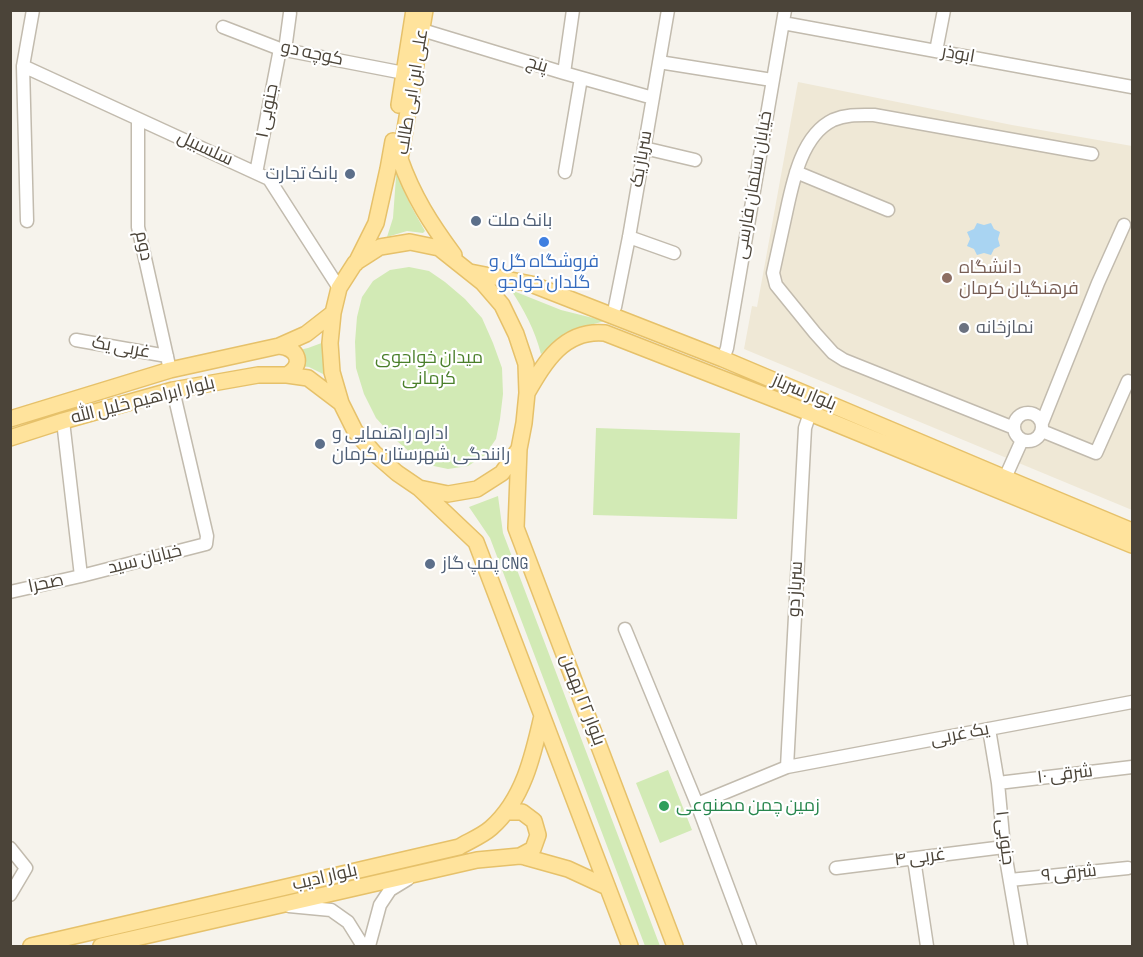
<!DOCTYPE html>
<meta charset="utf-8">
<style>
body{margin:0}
#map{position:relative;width:1143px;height:957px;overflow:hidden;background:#f6f3ec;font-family:"Sofia Sans Condensed",sans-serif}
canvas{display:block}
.frame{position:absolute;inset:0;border:12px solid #4b4439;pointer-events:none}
</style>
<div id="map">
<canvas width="1143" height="957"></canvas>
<div class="frame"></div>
</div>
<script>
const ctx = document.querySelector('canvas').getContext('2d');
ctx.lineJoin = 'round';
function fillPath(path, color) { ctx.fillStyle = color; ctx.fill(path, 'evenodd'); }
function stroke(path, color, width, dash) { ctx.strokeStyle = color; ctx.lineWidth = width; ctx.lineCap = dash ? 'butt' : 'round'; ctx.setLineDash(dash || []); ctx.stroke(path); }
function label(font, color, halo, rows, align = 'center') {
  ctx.font = font + ' "Sofia Sans Condensed",Cairo,sans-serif'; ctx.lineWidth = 4.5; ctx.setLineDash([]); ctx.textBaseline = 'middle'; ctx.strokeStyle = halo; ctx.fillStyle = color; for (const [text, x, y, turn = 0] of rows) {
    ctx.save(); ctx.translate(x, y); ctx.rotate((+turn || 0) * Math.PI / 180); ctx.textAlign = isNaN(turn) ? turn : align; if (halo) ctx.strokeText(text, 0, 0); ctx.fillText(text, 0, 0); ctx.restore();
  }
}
fillPath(new Path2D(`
 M798,82l214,43 120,21v364l-388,-161 8,-43 5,1z`), '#efe8d6');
fillPath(new Path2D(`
 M397,163c3,26 15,45 28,68l-2,2 -16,-2 -20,6 6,-19z
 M409,267l20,4 16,11 20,17 17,19 11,25 9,25 1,26 -3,25 -4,20 -11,16 -17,11 -20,3 -19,-4 -17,-11 -15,-13 -21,-23 -12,-24 -8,-26 -1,-26 2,-25 5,-20 11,-16 17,-11z
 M511,290l50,20 44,11 -30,8 -9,5 -25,20c-6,-24 -17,-44 -30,-64z
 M327,341l2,36 -20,-10 -9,-1 -1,-16 9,-2z
 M596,428l144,5 -3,86 -144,-4z
 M498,496l5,37 157,413h-15l-155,-408 -21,-31z
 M668,770l24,60 -32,13 -24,-60z`), '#d2eab5');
fillPath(new Path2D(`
 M977,223l7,2 7,-2 3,6 6,3 -2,7 2,7 -6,3 -3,6 -7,-2 -7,2 -3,-6 -7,-3 3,-7 -3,-7 7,-3z`), '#a9d4f2');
const minor = new Path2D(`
 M783,23l349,64
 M223,27l57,22 124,24
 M422,30l142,43 89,25
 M285,50l5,-37
 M936,51l8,-41
 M659,62l113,18
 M23,66l246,113 70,109
 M564,73l9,-63
 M138,119v108l32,143
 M644,148l51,12
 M565,172l16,-94
 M796,172l92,38
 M256,173l24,-124
 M27,221l-4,-155 10,-56
 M629,237l45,16
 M615,307l14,-70 39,-227
 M76,340l91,16
 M723,359l4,-11 58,-338
 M1014 427a14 14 0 1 1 28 0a14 14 0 1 1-28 0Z
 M63,421l18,155
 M1042,423l56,-140 26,-58
 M1014,428l-170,-68 -11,-7 -18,-20 -39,-48 -3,-12c4,-19 8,-37 12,-55 7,-32 15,-82 48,-98 14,-6 27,-5 41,-5l218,39
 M1042,431l54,22 32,-72
 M1005,478l17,-38
 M10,592l71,-16 125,-32 1,-8 -34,-146
 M625,629l72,175 53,142
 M989,729l9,54 6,64 17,99
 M787,767l18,-339 5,-15
 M998,783l134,-16
 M697,804l90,-37 345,-65
 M10,848l16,20 -16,27
 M914,859l13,87
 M836,868l168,-21
 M1010,880l118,-12
 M289,906l42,4 17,12 15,24
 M369,946l11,-41 10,-15 18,-11`);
const major = new Path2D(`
 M425,10l-25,149c13,37 31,65 54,96
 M399,105l15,-95
 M410,242l29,6 44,35 19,22 14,29 10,30 1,29 -3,30 -5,26 -17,24 -25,16 -29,5 -29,-6 -22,-15 -23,-20 -19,-22 -14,-28 -9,-31 -2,-29 3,-30 6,-25 16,-25 25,-16z
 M356,263l20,-40 12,-54 5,-28
 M470,272l61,12 192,75 282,119 127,53
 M279,346c20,2 25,19 8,29
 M527,393c18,-31 37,-64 78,-60l205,80 322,132
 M10,419l160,-49 109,-24 27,-12 27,-21
 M10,438l53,-17 110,-31 85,-15h29l21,3 33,25
 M519,449l-3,79 159,418
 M419,488l57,54 154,404
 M508,812h14l12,9 4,14 -5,14 -13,7
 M31,946l428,-99c10,-6 23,-11 32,-19 32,-28 42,-72 51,-112
 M101,946l376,-86 43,-4 5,1 43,12 39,18`);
stroke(minor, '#c2bbae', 15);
stroke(major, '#e6c16a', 18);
stroke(minor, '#fff', 12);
stroke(major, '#ffe39c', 15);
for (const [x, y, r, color] of [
 [350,174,6,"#5c6f8a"],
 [476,221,6,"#5c6f8a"],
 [544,242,6,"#3f7fe0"],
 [947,278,6,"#8d6e63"],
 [964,328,6,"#6b7280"],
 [320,444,6,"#5c6f8a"],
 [430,564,6,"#5c6f8a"],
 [664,806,6,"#2e9e5b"]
]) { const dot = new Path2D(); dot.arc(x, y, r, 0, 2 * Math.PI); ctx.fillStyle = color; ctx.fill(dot); stroke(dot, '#fff', 2); }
label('18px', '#4b4439', '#fff', [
 ["کوچه دو",312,54,12],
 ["ابوذر",958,55,10],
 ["پنج",537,65,17],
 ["علی ابن ابی طالب",413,92,-81],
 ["جنوبی ۱",268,111,-79],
 ["سلسبیل",205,149,25],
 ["سرباز یک",642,159,-80],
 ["خیابان سلمان فارسی",754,185,-80],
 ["دوم",143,246,79],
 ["غربی یک",121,348,10],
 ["بلوار سرباز",804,393,23],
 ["بلوار ابراهیم خلیل الله",143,401,-14],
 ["خیابان سید",145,560,-14],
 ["صحرا",46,584,-12],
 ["سرباز دو",796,589,-87],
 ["بلوار ۲۲ بهمن",582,700,69],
 ["یک غربی",960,735,-11],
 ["شرقی ۱۰",1065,775,-7],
 ["جنوبی ۱",1004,838,83],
 ["غربی ۴",920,858,-7],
 ["شرقی ۹",1069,874,-6],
 ["بلوار ادیب",325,878,-13]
]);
label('18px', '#4e5e75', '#fff', [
 ["بانک تجارت",338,174,"right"],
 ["بانک ملت",488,221],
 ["اداره راهنمایی و",332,434],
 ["رانندگی شهرستان کرمان",332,455],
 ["پمپ گاز CNG",442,564]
], 'left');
label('18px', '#366cbe', '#fff', [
 ["فروشگاه گل و",544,262],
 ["گلدان خواجو",544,283]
]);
label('18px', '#785e54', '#fff', [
 ["دانشگاه",959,268],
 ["فرهنگیان کرمان",959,289]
], 'left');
label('18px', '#5b616d', '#fff', [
 ["نمازخانه",976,328]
], 'left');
label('18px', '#4a7f2a', '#fff', [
 ["میدان خواجوی",429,358],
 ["کرمانی",429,379]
]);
label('18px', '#27864d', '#fff', [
 ["زمین چمن مصنوعی",676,806]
], 'left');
</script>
